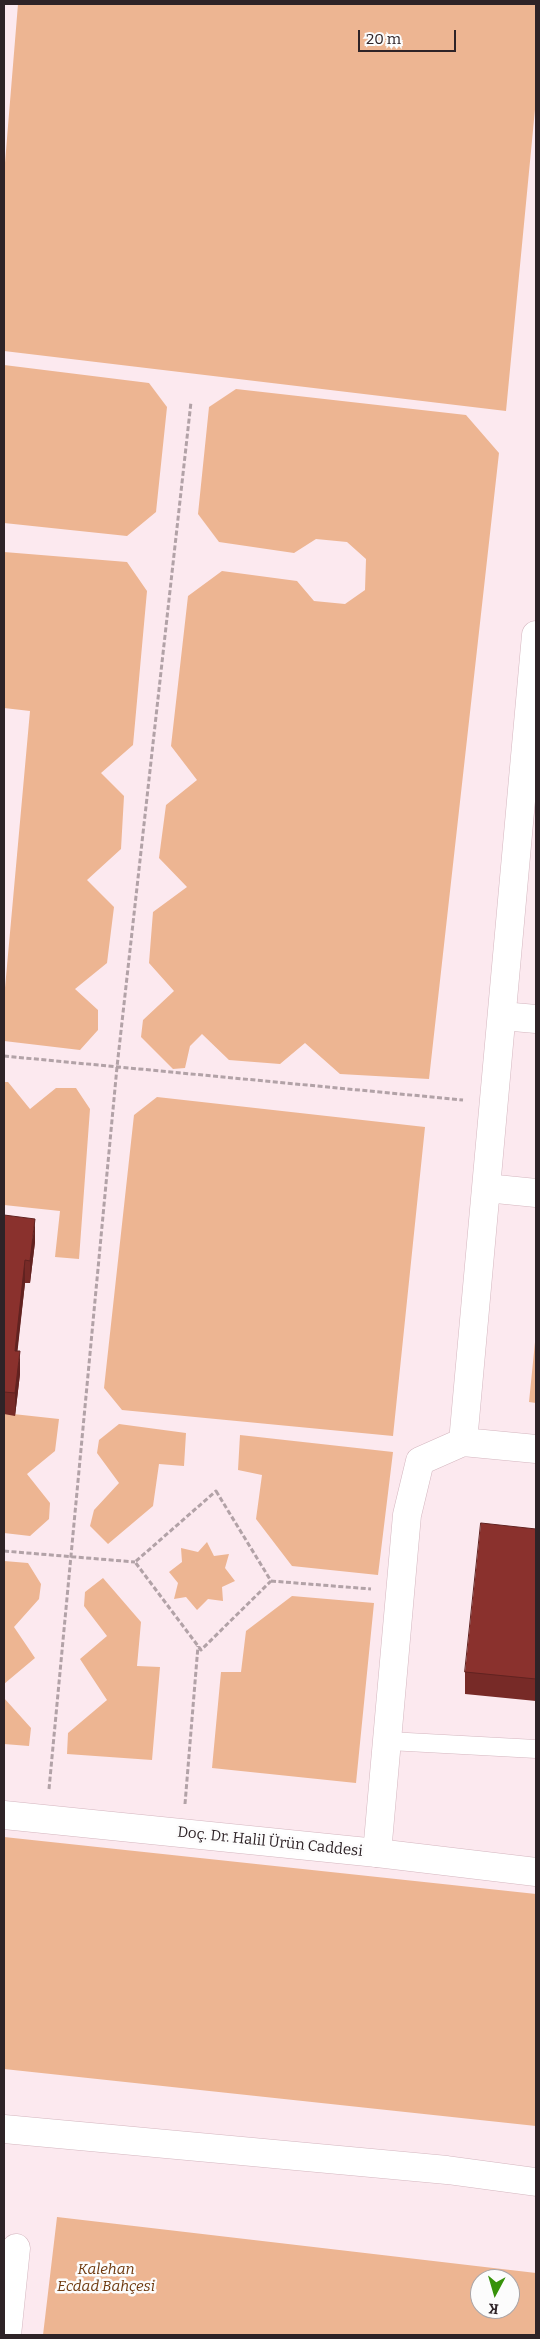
<!DOCTYPE html>
<meta charset="utf-8">
<style>
body{margin:0}
#map{position:relative;width:540px;height:2339px;overflow:hidden;background:#fce9ef;font-family:Bitter,serif}
canvas{display:block}
.frame{position:absolute;inset:0;border:5px solid #2e2327;pointer-events:none}
.north{position:absolute;left:470px;top:2269px;width:50px;height:50px;box-sizing:border-box;background:#fcfcfc;border:1px solid #aaa5a7;border-radius:50%;rotate:186deg;font-size:14px;font-weight:700;line-height:20px;text-align:center;color:#2e2327}
.north::after{content:'';display:block;margin:auto;width:18px;height:22px;background:#369209;clip-path:polygon(50% 0,100% 100%,50% 72%,0 100%)}
.scale{position:absolute;left:358px;top:30px;width:98px;height:22px;box-sizing:border-box;border:2px solid #2e2327;border-top:0;padding-left:6px;font-size:15px;line-height:18px;white-space:nowrap;color:#2e2327;-webkit-text-stroke:4px #fcfcfc;paint-order:stroke}
</style>
<div id="map">
<canvas width="540" height="2339"></canvas>
<div class="frame"></div>
<div class="north">K</div>
<div class="scale">20 m</div>
</div>
<script>
const ctx = document.querySelector('canvas').getContext('2d');
ctx.lineJoin = 'round';
function fillPath(path, color) { ctx.fillStyle = color; ctx.fill(path, 'evenodd'); }
function stroke(path, color, width, dash) { ctx.strokeStyle = color; ctx.lineWidth = width; ctx.lineCap = dash ? 'butt' : 'round'; ctx.setLineDash(dash || []); ctx.stroke(path); }
function label(font, color, halo, rows, align = 'center') {
  ctx.font = font + ' Bitter,serif'; ctx.lineWidth = 5; ctx.setLineDash([]); ctx.textBaseline = 'middle'; ctx.strokeStyle = halo; ctx.fillStyle = color; for (const [text, x, y, turn = 0] of rows) {
    ctx.save(); ctx.translate(x, y); ctx.rotate((+turn || 0) * Math.PI / 180); ctx.textAlign = isNaN(turn) ? turn : align; if (halo) ctx.strokeText(text, 0, 0); ctx.fillText(text, 0, 0); ctx.restore();
  }
}
fillPath(new Path2D(`
 M18,4h518v95l-30,312 -502,-60v-176z
 M4,365l145,18 18,24 -11,105 -29,24 -123,-13z
 M236,389l230,26 33,38 -70,626 -89,-5 -35,-31 -25,21 -51,-4 -27,-26 -12,12 -5,22 -12,1 -32,-32 2,-17 31,-29 -25,-28 4,-51 34,-25 -28,-29 7,-53 31,-25 -26,-34 17,-150 34,-25 75,10 17,20 31,3 20,-14 1,-31 -19,-17 -31,-3 -22,14 -75,-11 -21,-28 11,-107z
 M4,552l123,10 20,29 -14,154 -32,28 23,23 -3,53 -34,31 27,27 -7,56 -32,26 23,21v20l-18,20 -76,-9v-42l26,-288 -26,-3z
 M4,1082h4l22,27 26,-21h20l14,21 -11,150 -24,-2 5,-46 -56,-6z
 M157,1097l268,30 -32,309 -271,-26 -18,-22 30,-273z
 M536,1332v71l-7,-1z
 M4,1413l55,6 -4,32 -28,23 23,29 -1,16 -19,17 -26,-3z
 M119,1424l67,9 -2,33 -25,-2 -6,42 -45,38 -18,-18 4,-16 25,-27 -22,-30 2,-13z
 M240,1435l153,17 -15,123 -86,-9 -36,-47 6,-44 -24,-5z
 M207,1542l7,14 15,-2 -4,14 10,13 -13,6 1,14 -15,-2 -11,11 -11,-13 -12,2 4,-16 -9,-11 13,-10 -1,-14 17,4z
 M4,1561l24,2 13,21 -2,15 -25,28 21,31 -31,26z
 M103,1578l38,44 -4,44 23,1 -8,93 -85,-6 1,-21 39,-33 -27,-41 27,-23 -23,-30 1,-14z
 M292,1596l82,7 -18,180 -144,-15 9,-96h20l5,-41z
 M4,1698l27,30 -2,18 -25,-2z
 M4,1837l532,57v232l-532,-57z
 M57,2217l479,56v62h-493zM480,2279h30v30h-30z`), '#edb592');
const lane = new Path2D(`
 M389,1741l147,8`);
const street = new Path2D(`
 M536,635l-73,807 73,7
 M502,1016l34,3
 M486,1188l50,5
 M377,1853l30,-338 13,-54 43,-19
 M7,2335l9,-87`);
const primary = new Path2D(`
 M4,1815l373,38 159,19
 M4,2129l443,41 89,12`);
stroke(lane, '#d4b6bf', 19);
stroke(street, '#d4b6bf', 29);
stroke(primary, '#d4b6bf', 29);
stroke(new Path2D(`
 M4,1056l459,44
 M216,1491l55,90 -70,69 -66,-88z
 M4,1551l131,11
 M271,1581l100,8
 M49,1789l68,-722 74,-665
 M185,1804l13,-158`), '#b2a2a7', 3, [5, 2.5]);
stroke(lane, '#fff', 18);
stroke(street, '#fff', 28);
stroke(primary, '#fff', 28);
fillPath(new Path2D(`
 M4,1215l31,27 -5,41h-5l-8,68 3,23 -5,42 -11,-2z
 M536,1529v172l-71,-7v-22z`), '#772a27');
fillPath(new Path2D(`
 M35,1219v23l-5,41v-22z
 M25,1260v23l-10,91v-23z
 M20,1351v23l-5,42v-23z`), '#612220');
const building = new Path2D(`
 M4,1215l31,4 -5,42 -5,-1 -10,91h5l-5,42 -11,-1z
 M481,1523l55,6v150l-71,-7z`);
fillPath(building, '#8a312d');
stroke(building, '#612220', 1);
label('15px', '#2e2327', '#fcfcfc', [
 ["Doç. Dr. Halil Ürün Caddesi",270,1842,6]
]);
label('italic 15px', '#6d380d', '#fcfcfc', [
 ["Kalehan",106,2270],
 ["Ecdad Bahçesi",106,2287]
]);
</script>
